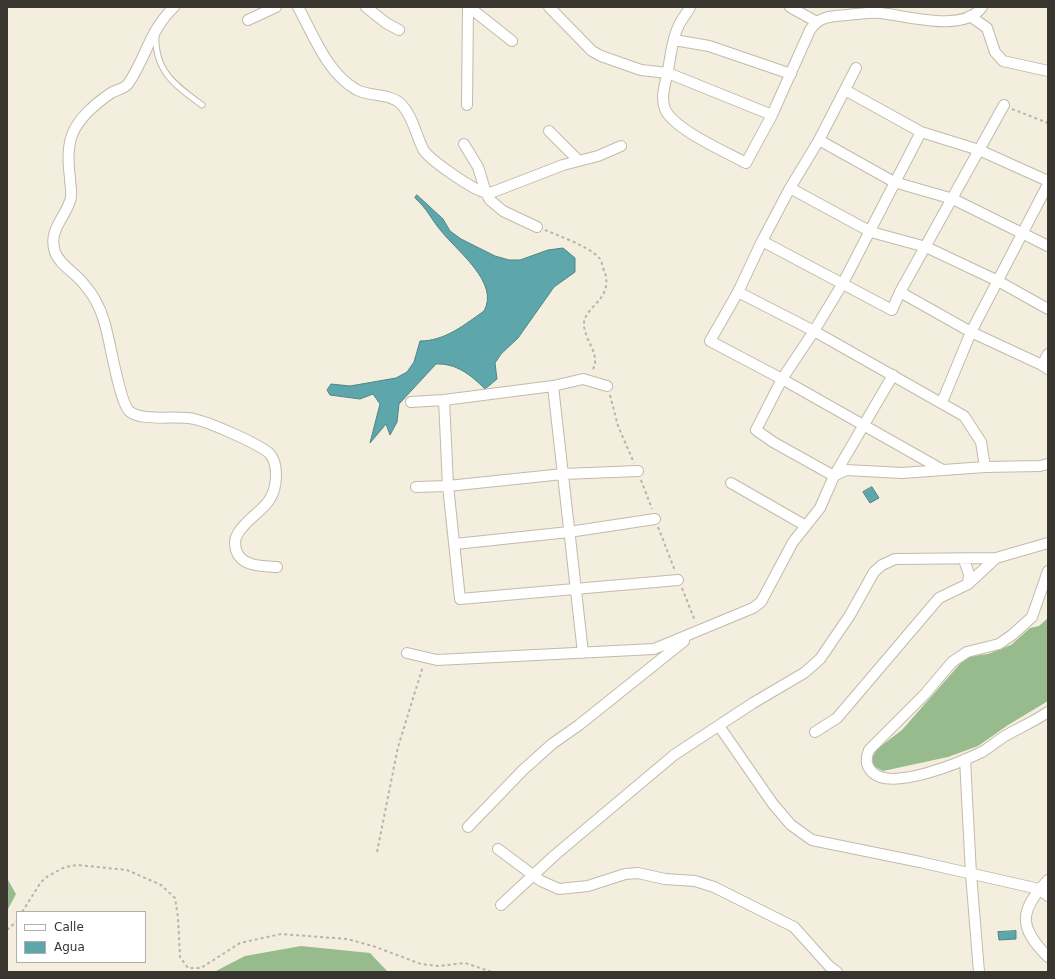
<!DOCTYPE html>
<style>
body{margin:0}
#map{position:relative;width:1055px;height:979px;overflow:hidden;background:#f4eede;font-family:"DejaVu Sans",sans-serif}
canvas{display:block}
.frame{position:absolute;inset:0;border:8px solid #393630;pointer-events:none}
.legend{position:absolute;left:16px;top:911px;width:130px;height:52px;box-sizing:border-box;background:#fff;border:1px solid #b0afac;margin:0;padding:5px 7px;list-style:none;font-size:12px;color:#393630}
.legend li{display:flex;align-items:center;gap:8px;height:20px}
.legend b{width:20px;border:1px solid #b0afac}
</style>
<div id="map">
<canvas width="1055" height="979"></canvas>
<div class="frame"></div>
<ul class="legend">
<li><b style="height:5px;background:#fff"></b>Calle</li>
<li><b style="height:11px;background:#5da6ab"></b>Agua</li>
</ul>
</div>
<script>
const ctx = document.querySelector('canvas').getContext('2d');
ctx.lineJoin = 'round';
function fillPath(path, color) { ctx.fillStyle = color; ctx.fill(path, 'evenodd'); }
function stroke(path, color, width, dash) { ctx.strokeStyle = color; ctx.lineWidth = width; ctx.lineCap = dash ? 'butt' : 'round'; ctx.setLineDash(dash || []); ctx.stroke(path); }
fillPath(new Path2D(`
 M1048,618v83l-40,24 -30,21 -30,11 -65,14 -10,-5 -1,-8 5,-9 25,-19 64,-73 22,-3 23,-9 19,-17 9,-2z
 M8,880l8,14 -9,17v-30z
 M301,946l69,7 18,19h-174l31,-16z`), '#98bb8e');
const water = new Path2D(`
 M417,195l26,24 7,12 11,8 34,17 14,4h11l28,-10 15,-2 12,10v14l-21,15 -36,51 -17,16 -6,9 2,16 -12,10c-14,-14 -29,-26 -49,-25l-37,40 -2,18 -7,13 -4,-11 -16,19 10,-39 -7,-10 -13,5 -30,-4 -3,-5 4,-6 19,2 46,-8 11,-6 7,-10 6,-21c25,0 44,-16 64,-30 16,-28 -27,-60 -42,-79 -10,-11 -15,-24 -27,-34z
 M872,487l7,11 -9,5 -7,-11z
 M1016,931v8l-17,1 -1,-8z`);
fillPath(water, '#5da6ab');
stroke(water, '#528486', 1);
const service = new Path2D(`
 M156,34c-2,37 19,51 46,71`);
const minor = new Path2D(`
 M174,7c-25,24 -28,51 -46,77 -4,5 -12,6 -17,9 -16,11 -32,24 -39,42 -5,14 -4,29 -2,43 0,8 3,16 0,23 -6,18 -22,30 -15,51 4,12 20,21 28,31 10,11 17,24 21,38 6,18 15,80 25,90 12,11 48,4 65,8 17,4 61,23 75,34 6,6 7,14 7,22 0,35 -26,36 -39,60 -3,5 -2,10 -1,15 5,17 27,16 41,17
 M298,7c16,29 29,66 59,83 14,7 34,3 45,15 11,12 14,30 21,44 5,10 49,40 61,43 3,1 6,1 9,0l70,-27 35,-9 23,-10
 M366,7l20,16 13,7
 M469,7l43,34
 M549,7l43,44 9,5 40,14 27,3 104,42
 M690,7c-3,7 -8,11 -11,18 -7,13 -8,30 -11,45 -2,12 -8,27 -3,39 8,20 61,43 81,54l26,-48 38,-85c9,-14 22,-14 37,-15 12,-1 23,-3 34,-2 26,3 83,20 101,-6
 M790,7l25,14
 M970,16l17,12 8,24 8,9 45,10
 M248,20l28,-13
 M674,40l35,6 82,28
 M856,68l-37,72 -29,48 -28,53 -24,51 -28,49 72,38 159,90
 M845,90l76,42 58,18 69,31
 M467,105l1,-98
 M549,131l30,30
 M819,140l75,42 59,17 95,47
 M464,144l14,23 8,26 4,7 13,11 34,16
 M790,188l81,44 55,15 72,34 50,28
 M762,241l130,69 8,-18 71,40 71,33 6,4
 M738,292l76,39 150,85 17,26 4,25
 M900,292l104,-187
 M1042,365l6,-11
 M893,375l-59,101 -61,-34 -17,-12 26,-51 32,-48 29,-48 78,-151
 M553,386l30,267
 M444,400l4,86 12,113 218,-19
 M411,402l33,-2 109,-14 30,-7 24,7
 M942,402l29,-70 77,-148
 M731,483l75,43
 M416,487l32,-1 115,-12 75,-3
 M455,544l114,-12 86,-13
 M964,560l5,14 -1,10
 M1048,571l-16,46 -20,18 -13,9 -32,8 -15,10 -27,32 -56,56c-3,8 -4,15 3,22 19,20 89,-10 110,-20 8,-5 15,-11 23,-16 14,-8 30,-15 43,-24
 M407,653l30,7 217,-11 99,-41 8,-6 32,-60 27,-34 14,-32 12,-6 56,3 83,-6 55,-1 8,-2
 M719,726l54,78 18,21 21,15 108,22 119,27 9,7
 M815,732l22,-14 102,-120 29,-14 28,-26
 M965,759l6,115 8,98
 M468,827l55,-57 29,-26 27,-19 105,-84
 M498,849l43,32 18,8 29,-3 37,-12 13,-1 27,6 30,2 19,6 80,40 35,39 8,6
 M1048,880c-29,31 -30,47 0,77
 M501,905l54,-50 119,-100 79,-52 51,-30 16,-14 30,-44 24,-43 8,-7 13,-6 101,-1 52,-15`);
stroke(service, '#c2bbac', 7);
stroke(minor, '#c2bbac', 12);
stroke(new Path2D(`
 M1012,109l36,14
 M545,230c14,6 46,17 55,29 2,3 3,10 5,14 3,9 1,19 -5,26 -6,8 -17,16 -16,26 1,17 18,30 8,46
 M610,395l8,31 16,37
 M641,480l11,29
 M658,527l17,44
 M682,588l13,33
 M377,852l21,-105 25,-81
 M22,912l19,-30 7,-6 17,-9 13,-2 49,5 34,15 14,13 3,19 2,40 8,11h13l39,-25 41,-9 66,5 26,7 48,18 18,2 26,-3 27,9
 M7,930l10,-9`), '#b9b4a7', 2, [3, 3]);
stroke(service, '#fff', 5);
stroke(minor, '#fff', 10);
</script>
